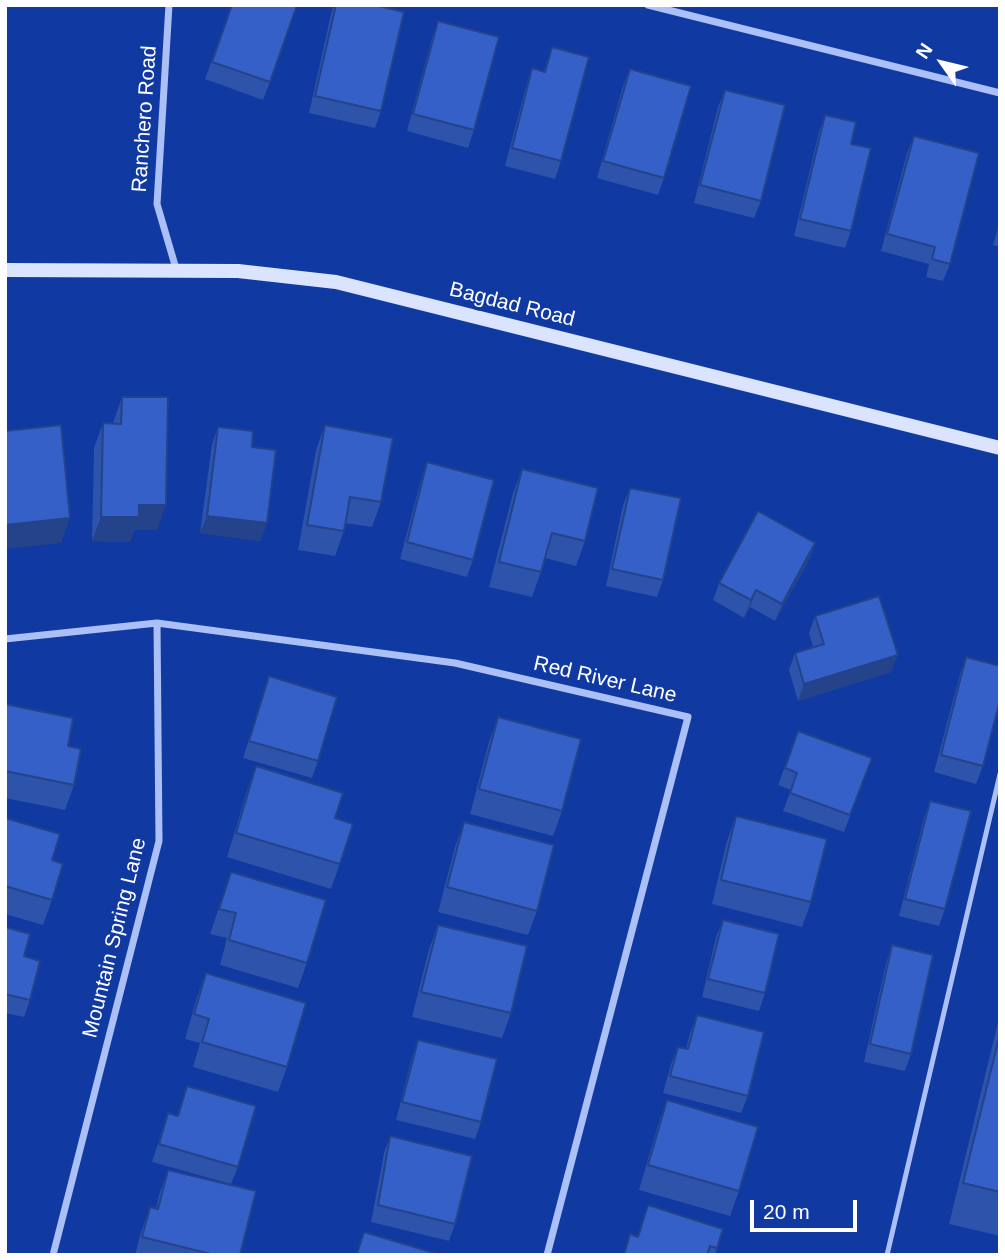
<!DOCTYPE html>
<style>
body{margin:0}
#map{position:relative;width:1005px;height:1260px;overflow:hidden;background:#1039a2;font-family:Arial,sans-serif}
canvas{display:block}
.frame{position:absolute;inset:0;border:7px solid #fff;pointer-events:none}
.north{position:absolute;left:907px;top:28px;width:70px;height:70px;-webkit-text-stroke:5px #1039a2;paint-order:stroke;rotate:304deg;font-size:19px;font-weight:700;line-height:28px;text-align:center;color:#fff}
.north::after{content:'';display:block;margin:auto;width:24px;height:32px;background:#fff;clip-path:polygon(50% 0,100% 100%,50% 72%,0 100%)}
.scale{position:absolute;left:750px;top:1200px;width:107px;height:32px;box-sizing:border-box;border:4px solid #fff;border-top:0;padding-left:9px;font-size:21px;line-height:24px;white-space:nowrap;color:#fff;-webkit-text-stroke:5px #1039a2;paint-order:stroke}
</style>
<div id="map">
<canvas width="1005" height="1260"></canvas>
<div class="frame"></div>
<div class="north">N</div>
<div class="scale">20 m</div>
</div>
<script>
const ctx = document.querySelector('canvas').getContext('2d');
ctx.lineJoin = 'round';
function stroke(path, color, width, dash) { ctx.strokeStyle = color; ctx.lineWidth = width; ctx.lineCap = dash ? 'butt' : 'round'; ctx.setLineDash(dash || []); ctx.stroke(path); }
function fillPath(path, color) { ctx.fillStyle = color; ctx.fill(path, 'evenodd'); }
function label(font, color, halo, rows, align = 'center') {
  ctx.font = font + ' Arial,sans-serif'; ctx.lineWidth = 7; ctx.setLineDash([]); ctx.textBaseline = 'middle'; ctx.strokeStyle = halo; ctx.fillStyle = color; for (const [text, x, y, turn = 0] of rows) {
    ctx.save(); ctx.translate(x, y); ctx.rotate((+turn || 0) * Math.PI / 180); ctx.textAlign = isNaN(turn) ? turn : align; if (halo) ctx.strokeText(text, 0, 0); ctx.fillText(text, 0, 0); ctx.restore();
  }
}
stroke(new Path2D(`
 M887,1255l113,-481`), '#aac0f6', 5);
stroke(new Path2D(`
 M169,5l-12,199 20,68
 M648,5l352,88
 M5,639l152,-16 298,40 233,54 -141,538
 M53,1255l106,-414 -2,-218`), '#aac0f6', 7);
stroke(new Path2D(`
 M5,270l233,1 98,11 664,166`), '#dae4fe', 14);
fillPath(new Path2D(`
 M232,5l38,77 -7,18 -58,-21z
 M334,5h41l6,106 -6,17 -66,-15 22,-99z
 M438,21l36,109 -6,18 -61,-17 25,-93z
 M552,47l9,114 -6,18 -50,-13 21,-80 6,-18 12,3z
 M630,69l34,109 -6,17 -61,-17 26,-92z
 M725,90l36,111 -7,17 -60,-15 24,-96z
 M825,115l26,29v87l-6,17 -51,-12 25,-104z
 M914,136l36,128 -7,17 -17,-4 3,-13 -48,-13 26,-98z
 M1000,221v26l-7,-2z
 M122,397l35,133h-23l-4,12 -38,-1 2,-93 9,-25h10z
 M325,425l56,77 -9,25 -27,-4 -1,8 -9,25 -37,-6 18,-100z
 M218,427l34,20 15,76 -7,18 -60,-8 12,-89z
 M427,462l46,98 -6,17 -67,-18 21,-79z
 M522,469l63,72 -9,25 -31,-8 -4,14 -9,25 -43,-10 24,-94z
 M630,488l33,92 -6,17 -51,-11 17,-81z
 M815,543l-6,17 -34,61 -25,-14 -6,11 -31,-18 6,-17z
 M815,616l76,56 -93,29 -9,-31 6,-17 18,-6 -4,-14z
 M966,657l17,109 -7,18 -42,-12 26,-98z
 M269,676l49,85 -6,17 -69,-20z
 M5,704l63,42 6,39 -9,25 -60,-12z
 M498,717l64,94 -9,25 -83,-22 19,-72z
 M798,731l74,27 -28,74 -61,-21 8,-21 -13,-5z
 M256,766l79,52 5,46 -9,25 -104,-32 20,-66z
 M930,801l15,108 -6,17 -40,-10 25,-98z
 M736,816l75,86 -9,25 -90,-23 15,-63z
 M5,818l47,42v40l-9,25 -38,-11z
 M464,822l73,89 -9,24 -90,-23 17,-65z
 M231,872l76,91 -9,25 -78,-23 7,-27 -17,-4z
 M723,920l42,73 -6,18 -57,-14 14,-60z
 M438,925l73,88 -9,25 -90,-21 17,-68z
 M5,927l19,29 6,44 -6,17 -19,-4z
 M892,945l19,109 -6,17 -41,-9 22,-99z
 M206,973l81,94 -9,25 -85,-25 7,-24 -15,-4 12,-42z
 M1000,1014v222l-51,-12z
 M697,1015l51,81 -7,17 -78,-20 8,-29 7,-17 8,2 4,-16z
 M418,1040l63,82 -6,17 -79,-19 16,-63z
 M187,1086l51,81 -7,17 -79,-22 16,-49 9,3z
 M667,1100l72,91 -9,25 -91,-26 19,-65z
 M390,1136l65,88 -6,17 -78,-19 13,-69z
 M168,1170l72,85h-105l6,-23 9,-25 6,2 3,-14z
 M648,1205l75,24 -8,26h-92l7,-21 7,3z`), '#2d53ab');
fillPath(new Path2D(`
 M139,505h27l-9,25h-23l-4,12 -38,-1 9,-24z
 M207,516l60,7 -7,18 -60,-8z
 M70,518l-9,25 -56,6v-24z
 M815,543l-6,17 -34,61 7,-17z
 M756,590l-6,17 -6,11 7,-18z
 M898,655l-7,17 -93,29 6,-17z`), '#24438b');
const building = new Path2D(`
 M232,5h65l-27,77 -58,-20z
 M336,5h39l29,7 -23,99 -66,-15z
 M438,21l61,16 -25,93 -61,-16z
 M552,47l37,10 -28,104 -49,-13 20,-80 13,4z
 M630,69l61,17 -27,92 -61,-17z
 M725,90l60,15 -24,96 -61,-16z
 M825,115l31,7 -5,22 20,4 -20,83 -51,-12z
 M914,136l65,17 -29,111 -18,-5 3,-12 -48,-13z
 M122,397h46l-2,108h-27v12h-38l2,-94 18,1z
 M61,425l9,93 -65,7v-94z
 M325,425l68,13 -12,64 -31,-5 -6,34 -37,-6z
 M218,427l35,4 -1,16 24,3 -9,73 -60,-7z
 M427,462l67,18 -21,80 -66,-18z
 M522,469l76,19 -13,53 -33,-8 -11,39 -42,-10z
 M630,488l51,10 -18,82 -51,-11z
 M758,511l57,32 -33,61 -26,-14 -5,10 -32,-17z
 M879,596l19,59 -94,29 -9,-31 29,-9 -9,-28z
 M966,657l34,9v34l-17,66 -42,-11z
 M269,676l68,21 -19,64 -69,-20z
 M5,704l68,14 -5,28 13,3 -7,36 -69,-14z
 M498,717l83,22 -19,72 -83,-22z
 M798,731l74,27 -22,57 -60,-22 7,-20 -12,-5z
 M256,766l87,27 -8,25 18,6 -13,40 -104,-31z
 M930,801l41,10 -26,98 -40,-10z
 M736,816l91,23 -16,63 -90,-22z
 M5,818l55,16 -8,26 11,4 -11,36 -47,-14z
 M464,822l90,23 -17,66 -90,-24z
 M231,872l95,28 -19,63 -78,-23 7,-27 -17,-4z
 M723,920l56,14 -14,59 -57,-14z
 M438,925l89,21 -16,67 -90,-21z
 M5,927l25,7 -6,22 16,5 -10,39 -25,-6z
 M892,945l41,10 -22,99 -41,-10z
 M206,973l100,30 -19,64 -85,-25 7,-23 -15,-5z
 M697,1015l67,17 -16,64 -78,-20 8,-29 10,2z
 M1000,1034v158l-37,-9z
 M418,1040l79,19 -16,63 -79,-20z
 M187,1086l69,20 -18,61 -79,-23 9,-31 10,3z
 M667,1100l91,27 -19,64 -91,-26z
 M390,1136l82,20 -17,68 -77,-19z
 M168,1170l88,21 -16,64h-25l-73,-18 8,-30 8,2z
 M648,1205l75,24 -6,19 -7,-2 -3,9h-83l6,-21 8,3z
 M364,1232l77,23h-81l-3,-1z`);
fillPath(building, '#3460c7');
stroke(building, '#24438b', 2);
label('21px', '#fff', '#1039a2', [
 ["Ranchero Road",145,119,-86],
 ["Bagdad Road",512,305,14],
 ["Red River Lane",605,680,13],
 ["Mountain Spring Lane",115,938,-76]
]);
</script>
